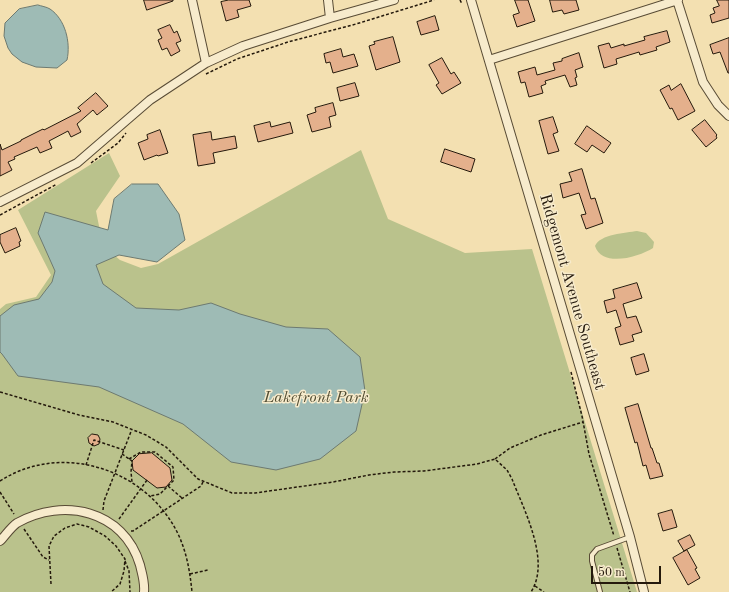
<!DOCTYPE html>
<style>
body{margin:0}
#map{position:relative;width:729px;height:592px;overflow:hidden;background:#f3e0b1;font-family:"Old Standard TT",serif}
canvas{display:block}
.scale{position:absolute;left:591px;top:566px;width:70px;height:18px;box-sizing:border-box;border:2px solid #24190c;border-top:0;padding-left:5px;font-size:12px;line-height:14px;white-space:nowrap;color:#24190c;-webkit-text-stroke:3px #f7ebcc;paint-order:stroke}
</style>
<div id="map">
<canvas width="729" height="592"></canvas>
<div class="scale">50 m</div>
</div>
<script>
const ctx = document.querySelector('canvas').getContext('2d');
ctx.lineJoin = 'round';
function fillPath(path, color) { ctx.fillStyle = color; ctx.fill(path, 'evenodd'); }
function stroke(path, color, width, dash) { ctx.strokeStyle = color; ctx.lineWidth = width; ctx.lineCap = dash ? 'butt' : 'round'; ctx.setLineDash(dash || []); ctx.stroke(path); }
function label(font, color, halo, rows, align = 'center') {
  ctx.font = font + ' "Old Standard TT",serif'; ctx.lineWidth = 3; ctx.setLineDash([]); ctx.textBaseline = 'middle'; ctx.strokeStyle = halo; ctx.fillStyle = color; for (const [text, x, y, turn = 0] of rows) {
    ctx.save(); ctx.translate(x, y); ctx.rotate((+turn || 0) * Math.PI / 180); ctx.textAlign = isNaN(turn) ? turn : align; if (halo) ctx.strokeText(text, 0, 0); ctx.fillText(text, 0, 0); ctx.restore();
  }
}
fillPath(new Path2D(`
 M361,150l27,69 77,34 67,-4 105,343h-637v-283l6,-5 30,-7 15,-22 -33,-65 91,-57 11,23 -24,35 3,15 10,25 11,9 21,8 17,-4z
 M637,231l9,2 8,9 -1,6c-14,9 -51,20 -58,-2 5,-12 31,-13 42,-15z`), '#bac28c');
const water = new Path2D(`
 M38,5c3,1 9,2 12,4 15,10 21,33 17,51l-10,8 -21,-1 -14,-5 -10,-8 -4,-6 -4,-12 1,-13 14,-14z
 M132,184h26l21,30 6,26 -28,22 -38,-7 -23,10 7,19 33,24 43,2 32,-7 29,11 46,13 42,2 32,28 5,34 -9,40 -36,28 -44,11 -45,-8 -48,-38 -84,-37 -81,-11 -16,-22 -2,-2v-36l14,-11 25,-6 13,-17 3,-11 -17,-38 7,-21 63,18 6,-31z`);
fillPath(water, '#9ebbb5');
stroke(water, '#6d7a71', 1);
const building = new Path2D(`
 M144,0h29v1l-26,9z
 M229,0h20l2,6 -14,4 2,7 -13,4 -5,-19z
 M515,0h13l7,21 -18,6 -4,-12 6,-2z
 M550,0h26l3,10 -15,4 -2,-4 -9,2z
 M717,0h12v18l-17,5 -2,-8 5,-2 -2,-5 6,-2z
 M435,16l4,14 -18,5 -4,-13z
 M170,25l4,8 3,-2 4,10 -5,2 4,8 -9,5 -4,-8 -5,2 -4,-10 4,-2 -4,-8z
 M667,31l3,11 -14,5 1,3 -17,5 -1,-3 -23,7 1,5 -13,4 -6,-22 11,-3 2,5 13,-4v2l21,-6 -1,-3z
 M393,37l7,25 -24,8 -7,-24 6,-2 -1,-2z
 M729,38v35h-1l-8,-21 -7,2 -3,-9z
 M341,49l2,8 11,-3 4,12 -25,7 -3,-11 -4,1 -2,-9z
 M579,53l4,14 -8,3 2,7 -2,1 2,7 -7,2 -5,-12 -20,6 1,3 -5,2 2,7 -14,4 -4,-15 -4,1 -3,-11 17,-5 2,8 18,-5 -2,-7 9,-2v-2z
 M442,58l9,16 3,-2 7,11 -19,11 -6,-9 3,-2 -10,-18z
 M355,83l4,13 -19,5 -3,-13z
 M681,84l14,27 -17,9 -6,-12 -2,1 -10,-19 9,-5 2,5z
 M96,93l12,13 -11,9 -4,-5 -16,14 4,8 -10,5 -3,-6 -19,10 3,7 -12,5 -3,-6 -23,10 1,2 -7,3 4,8 -12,6v-32l2,6 19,-9v-1l22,-11 1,1 37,-19 -3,-3z
 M333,103l3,12 -7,2 2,10 -19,5 -5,-17 9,-3 -1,-4z
 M553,117l5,15 -5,2 6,17 -11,3 -9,-33z
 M705,120l12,15 -1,1 1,2 -11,9 -14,-17z
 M270,122l1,5 19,-5 3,11 -35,9 -4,-16z
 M587,126l24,17 -7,10 -12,-8 -5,7 -12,-8z
 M160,130l8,23 -10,3 -1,-1 -13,5 -6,-17 10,-4 -1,-4z
 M211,132l1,8 23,-4 2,12 -24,5 2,10 -17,3 -5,-31z
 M445,149l30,10 -4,13 -30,-10z
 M582,169l9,30 4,-1 8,25 -17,6 -5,-14 5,-1 -7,-21 -16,5 -3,-14 12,-3 -3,-8z
 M16,228l5,13 -2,1 1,4 -15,7 -5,-11v-7z
 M637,283l5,15 -19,6 4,14 9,-2 6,16 -10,3 2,6 -14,4 -5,-17 6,-2 -5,-16 -9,3 -3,-12 11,-3 -2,-8z
 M644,354l5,17 -13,4 -5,-17z
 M638,404l13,44h1l5,15h2l4,13 -13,3 -4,-14 -3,1 -6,-24 -2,1 -10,-35z
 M92,434l6,1 2,4 -1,5 -5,2 -5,-3 -1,-5z
 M152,453l18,15 2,12 -6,7 -9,1 -24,-18 -1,-9 7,-7z
 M672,510l5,17 -14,4 -5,-17z
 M690,535l5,10 -11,6 -6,-10z
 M687,550l10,18 -2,1 5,9 -12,7 -15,-27z`);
fillPath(building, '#e4b08c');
stroke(building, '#24190c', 1);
const service = new Path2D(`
 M600,592l-8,-31v-6l5,-6 33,-12`);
const minor = new Path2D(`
 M192,0l14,63
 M328,0l2,18
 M471,0l159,537 14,55
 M677,0l26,82 15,23 11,11
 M489,60l189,-60
 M0,202l77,-39 73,-63 56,-37 37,-17 87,-28 64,-18
 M0,541c5,-5 11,-14 17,-18 46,-26 107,-13 123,42 2,9 5,17 4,27`);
stroke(service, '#584b35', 6);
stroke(minor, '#584b35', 10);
stroke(new Path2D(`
 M460,0l2,4
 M206,74l31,-15 51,-17 68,-18 78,-24
 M91,163l27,-20 8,-10
 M0,215l57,-31
 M571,372l11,44 7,38 25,82
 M0,392l79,23 34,7 33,13 20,12 32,32 34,14h23l78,-11 36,-7 25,-3 30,-1 53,-7 18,-5 12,11 5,9c12,31 39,82 19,113
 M122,454l10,7 -1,11 1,10
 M129,459l12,-7h14l18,15 1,13 -14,14 -10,2
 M495,459l15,-11 31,-13 42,-13
 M86,465l8,-25 30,10
 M0,481c62,-40 148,-12 179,55 8,18 11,36 13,56
 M168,486l14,12
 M0,492l14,22
 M103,510l1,-9 28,-72
 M119,519l28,-39
 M24,529l19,28 6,3
 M131,531h2l68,-45 2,-4
 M617,548l13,44
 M125,561l4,10 1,21
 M190,574l18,-4
 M51,584l-2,-38 5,-10 11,-8 12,-4 12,3 16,9 11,10 9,13 -1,12 -4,13 -9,8
 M535,586l9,6`), '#24190c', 1.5, [3, 2]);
stroke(service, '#f7ebcc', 4);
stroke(minor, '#f7ebcc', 8);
label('16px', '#24190c', '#f7ebcc', [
 ["Ridgemont Avenue Southeast",572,292,74]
]);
label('italic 16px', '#514c32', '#f7ebcc', [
 ["Lakefront Park",316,398]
]);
</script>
